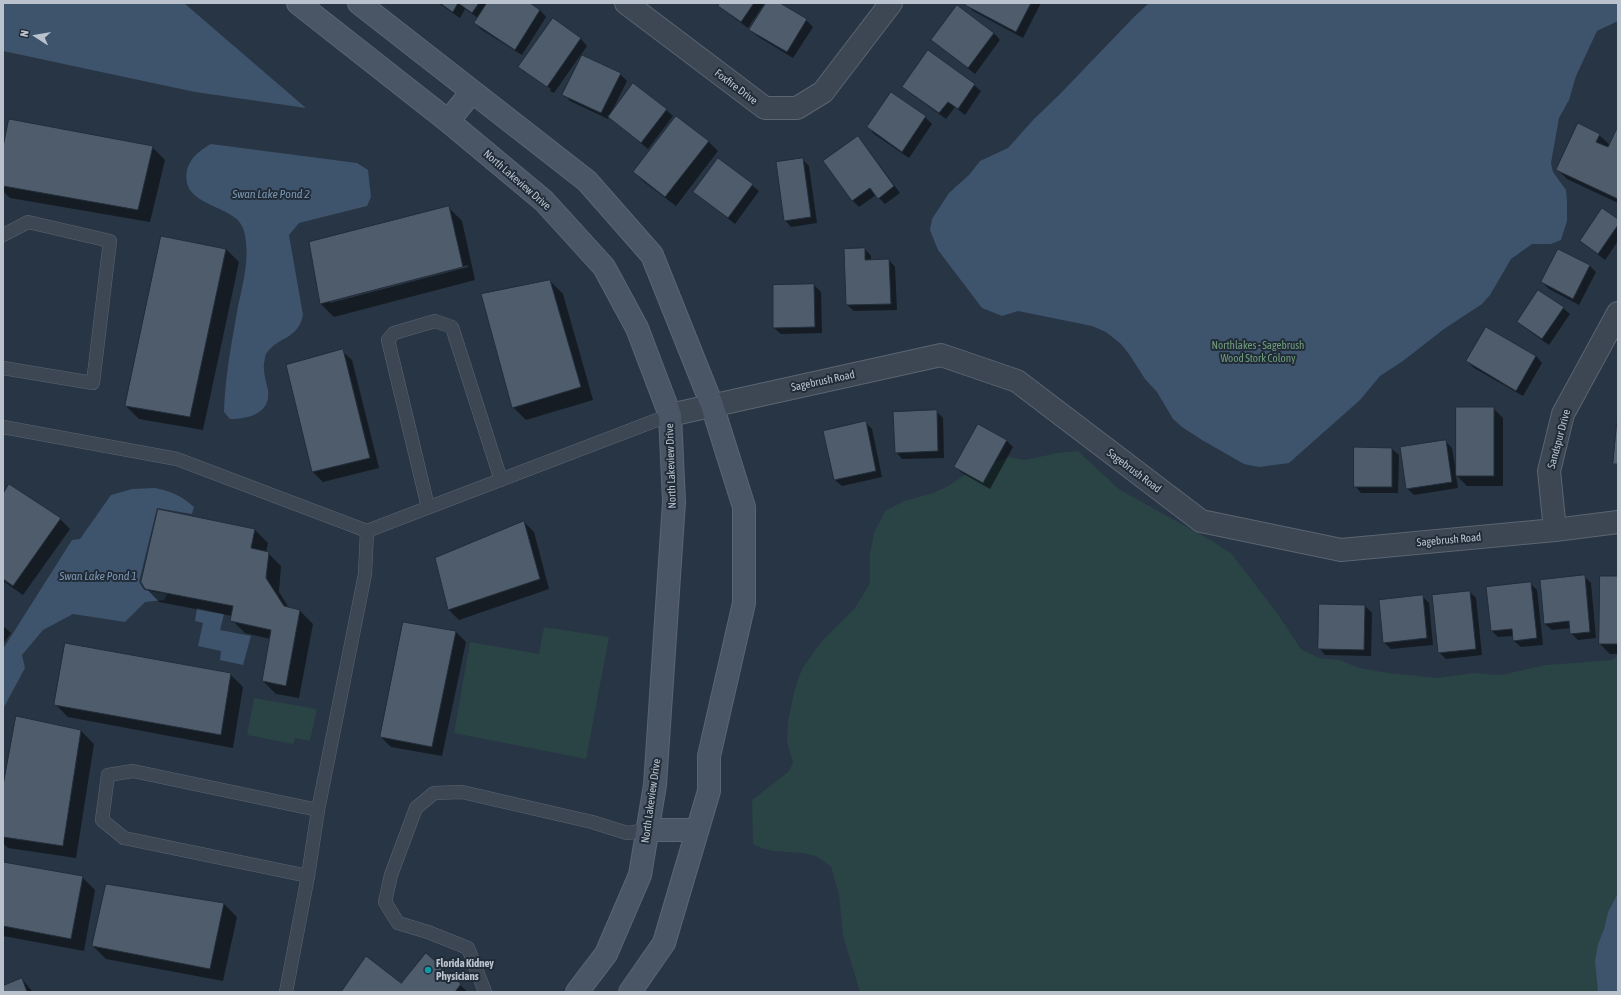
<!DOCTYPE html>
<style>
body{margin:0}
#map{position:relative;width:1621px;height:995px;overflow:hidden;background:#283544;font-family:"Asap Condensed",sans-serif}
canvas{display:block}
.frame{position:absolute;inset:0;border:4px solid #bac2cd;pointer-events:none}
.north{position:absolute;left:16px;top:16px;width:40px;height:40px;-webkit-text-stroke:3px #212c39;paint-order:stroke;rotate:282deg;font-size:11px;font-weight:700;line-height:16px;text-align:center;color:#bac2cd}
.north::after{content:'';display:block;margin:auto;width:14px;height:18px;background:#bac2cd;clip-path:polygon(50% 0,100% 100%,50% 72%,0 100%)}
</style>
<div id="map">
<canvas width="1621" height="995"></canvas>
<div class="frame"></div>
<div class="north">N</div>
</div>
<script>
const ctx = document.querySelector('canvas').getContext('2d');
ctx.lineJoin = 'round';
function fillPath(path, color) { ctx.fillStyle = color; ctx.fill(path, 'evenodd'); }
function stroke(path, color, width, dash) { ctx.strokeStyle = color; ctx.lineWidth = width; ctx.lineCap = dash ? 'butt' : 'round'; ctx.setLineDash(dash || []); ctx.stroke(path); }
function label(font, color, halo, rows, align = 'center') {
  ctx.font = font + ' "Asap Condensed",sans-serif'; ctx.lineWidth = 4; ctx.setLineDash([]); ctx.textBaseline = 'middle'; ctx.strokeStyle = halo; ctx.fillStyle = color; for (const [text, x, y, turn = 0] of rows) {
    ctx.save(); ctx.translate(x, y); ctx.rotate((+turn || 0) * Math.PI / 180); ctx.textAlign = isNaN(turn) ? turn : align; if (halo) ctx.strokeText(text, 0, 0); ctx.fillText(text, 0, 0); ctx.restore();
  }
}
fillPath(new Path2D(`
 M1078,451l42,39 87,48 24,15 46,60 24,36 18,9 21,2 19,8 29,5 49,5 37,-5 27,2 45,-10 66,-5 6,-5v238l-10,19 -4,17 -6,16v47h-738l-17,-56 -4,-41 -8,-28c-5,-4 -11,-9 -16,-11 -21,-7 -42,0 -62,-12l-1,-44 36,-28 5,-9 -6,-21 1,-21 7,-33 7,-19 19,-27 34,-34 15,-25v-30l4,-20 11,-22 19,-10 29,-8 15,-7 24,-16 37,-13 16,3 32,-7z
 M544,627l65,10 -23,122 -132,-26 16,-91 69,12z
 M254,698l63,11 -7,32 -15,-3 -2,6 -46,-9z`), '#2a4344');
fillPath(new Path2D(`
 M3,3h181l122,105 -111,-16 -192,-41z
 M1149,3h469v18l-21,10 -21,45 -7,24 -10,18 -8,45 2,9 13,18 1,11v20l-6,19 -10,4h-19l-21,15 -21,36 -8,9 -38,25 -41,32 -23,15 -20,24 -71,63 -30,4 -15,-3 -42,-24 -20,-13 -9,-8 -16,-27 -12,-13 -16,-25 -8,-10 -15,-12 -14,-6 -74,-15 -16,5 -20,-8 -44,-58 -8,-20 2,-11 17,-26 20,-18 11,-14 28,-13 26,-29 25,-24 75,-78z
 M211,144l146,19 11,7 3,27 -4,9 -68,17 -10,12 14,80c-5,25 -25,21 -37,39 -1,2 -1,6 -2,9 -1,9 2,18 4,27 3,24 -20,29 -38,29l-6,-7c1,-34 7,-66 13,-100 5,-26 14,-54 7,-81 -6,-28 -65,-22 -57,-61 3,-12 13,-20 24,-26z
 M155,488c16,3 27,8 39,19l-2,7 -35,-6 -18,74 5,8 23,4 -3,6 -19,2 -20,20 -52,-8 -30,16 -21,25 3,13 -22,41v-60l69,-109 8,-1 31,-44 21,-6z
 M197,608l27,6 -4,16 31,6 -8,29 -23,-5 1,-9 -23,-5 5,-23 -8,-2z
 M1618,893v99h-20l-3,-31 3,-17 6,-15 4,-17z`), '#3e536c');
fillPath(new Path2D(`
 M438,3h90l12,7 6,7 -24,38 -40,-25 -7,-7 3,-5 -13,-9 -5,9z
 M721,3h57l28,17 7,7 -20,31 -36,-22 -7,-6 16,-25 -2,-1 -16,24 -22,-16 -7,-6z
 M967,3h74l-18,35 -50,-27 -6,-7z
 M553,19l28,20 6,7 -33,47 -4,-2 1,-2 -26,-18v2l-6,-6z
 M994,33l6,7 -25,34 -43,-34z
 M620,74l7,7 -16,32 55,-3 7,6 -25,33 -39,-32 -1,2 -38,-18 -6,-7z
 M974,85l7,6 -16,24 -10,-8 -9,12 -36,-26 -7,-6z
 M891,93l34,24 7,7 -23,34 -35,-24 -6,-7z
 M1618,128v75l-51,-24 -9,-9 41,-35 11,10z
 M858,137l6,7 36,49 -15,11 -9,-9 -17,12 -6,-6 -28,-39z
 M708,141l10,10 -42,55 -32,-24 -10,-10z
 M152,147l13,13 -15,62 -140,-24 -7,-7v-39z
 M719,159l40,32 -24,33 -41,-32z
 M803,160l6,6 8,57 -26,4 -6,-7z
 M449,208l13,13 13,59 -141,37 -13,-13 -11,-61zM468,265v2l-138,36v-2z
 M1618,220v21l-13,19 -24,-19z
 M162,237l64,12 13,13 -36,168 -64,-11 -13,-13z
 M865,249l6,7v5l18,-1 6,7 2,43 -43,1 -7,-6z
 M1559,250l31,16 6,6 -17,33 -30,-16 -7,-7z
 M550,281l13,13 30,106 -67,20 -13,-13z
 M814,285l7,7 1,41 -41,1 -7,-6v-42z
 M1539,291l24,17 7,6 -21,31 -24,-17 -7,-6z
 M342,351l10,9 27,108 -56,14 -10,-10z
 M1536,356l6,7 -19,33 -49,-28 -7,-7z
 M1493,408l10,10v68h-36l-11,-11 2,13 -44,7 -7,-7 39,-46 6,6 4,24z
 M936,411l7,7 1,40 -42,1 -6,-7z
 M865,422l7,7 10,48 -40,9 -7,-6z
 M979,425l28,16 6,6 -23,42 -28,-16 -7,-6z
 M1355,448l37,1 7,6 -1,38h-37l-6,-7z
 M3,496l57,23 10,10 -47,66 -20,-14z
 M524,522l10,10 15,57 -90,31 -10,-10 -13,-52z
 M255,530l13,13 -2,9 2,1 13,13 -2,26 10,16 11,3 13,13 -14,74 -23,-4 -13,-13 7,-42 -25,-6 -13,-13v-4l-73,-14 -13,-14z
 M1584,576l7,7 5,55 -18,2 -7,-7v-5l-19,2 -7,-6z
 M1618,577v77h-8l-10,-10z
 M1530,583l7,7 6,55 -22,2 -7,-6v-5l-16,1 -6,-6z
 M1470,592l6,6 6,57 -36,4 -7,-7z
 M1422,596l7,7 4,42 -42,4 -7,-7z
 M1320,605l45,1 7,7 -1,43 -46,-1 -6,-7z
 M404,623l52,9 10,10 -24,114 -51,-9 -10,-10z
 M3,626l8,7 -8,11z
 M230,674l13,13 -10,61 -165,-31 -13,-13z
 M16,717l65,14 13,13 -18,114 -68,-10 -5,-5v-52z
 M3,863l79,14 13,13 -11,61 -81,-15z
 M107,886l117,18 13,13 -14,64 -117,-22 -13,-13z
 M22,979l11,13h-30v-5z
 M460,985l8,7h-126z`), '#0007');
const building = new Path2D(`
 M440,3h39l-7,10 -14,-10 -5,9z
 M487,3h43l10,7 -25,40 -41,-27z
 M720,3h34l-13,19 -23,-16z
 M766,3h14l27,16 -20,33 -38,-22z
 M966,3h65l-15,29 -51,-27z
 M957,5l37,28 -26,35 -37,-28z
 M553,18l28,20 -34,49 -29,-20z
 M928,50l47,34 -17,25 -10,-7 -9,11 -37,-26z
 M582,55l39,18 -20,40 -39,-18z
 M633,83l34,26 -26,34 -33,-26z
 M891,92l35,24 -24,36 -35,-25z
 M676,116l33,25 -44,56 -32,-25z
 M9,119l144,27 -15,64 -135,-24v-39z
 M1578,123l22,11 -4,8 12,5 10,-21v73l-62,-29z
 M858,136l36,50 -16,13 -8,-11 -18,13 -29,-40z
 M718,158l35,26 -25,34 -35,-26z
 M803,158l8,59 -27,4 -8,-59z
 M449,206l14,61 -143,37 -11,-62z
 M1602,208l16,11v6l-20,29 -18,-13z
 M161,236l65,13 -36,168 -65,-11z
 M865,248v12l24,-1 2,45 -45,1 -2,-56z
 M1558,249l32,16 -17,34 -32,-17z
 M550,280l31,107 -69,21 -31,-114z
 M814,284l1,43 -42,1v-43z
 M1538,290l26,17 -22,32 -25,-17z
 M1486,327l50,29 -20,35 -50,-30z
 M343,349l27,109 -58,14 -26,-107z
 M1456,407h38v69h-38z
 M937,410l1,41 -43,2 -2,-41z
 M866,421l10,50 -42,9 -11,-49z
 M1617,423h1v41h-5z
 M978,424l29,16 -24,43 -29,-16z
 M1446,440l6,42 -46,7 -6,-42z
 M1354,447l38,1v39h-38z
 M9,484l52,34 -48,68 -10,-7v-85z
 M158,509l97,20 -4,19 18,4 -3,26 18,28 16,4 -14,76 -24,-5 9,-51 -41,-9 3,-15 -88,-17 -4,-7z
 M524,521l16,58 -92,31 -13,-52z
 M1585,575l5,57 -20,2 -1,-13 -25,3 -4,-44z
 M1600,576h18v68h-19z
 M1531,582l6,56 -24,3 -1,-12 -21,2 -5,-44z
 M1470,591l6,58 -38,4 -6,-58z
 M1423,595l4,43 -44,5 -4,-43z
 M1319,604l46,1 -1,45 -46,-1z
 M403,622l53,9 -24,116 -52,-10z
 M65,643l166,30 -10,62 -167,-30z
 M16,716l65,14 -18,116 -60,-9v-51z
 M3,862l80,14 -12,63 -68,-13z
 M106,884l118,19 -14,66 -118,-23z
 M426,953l35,31 -6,8h-114l25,-36 35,27z
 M22,978l5,14h-24v-6z`);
fillPath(building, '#4e5c6c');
stroke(building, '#232e3b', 1);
const lane = new Path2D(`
 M3,235l25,-13 82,19 -17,142 -90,-15
 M3,427l174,32 190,72 -2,43 -47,236 -185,-39 -25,4 -6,45 22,18 184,38 -22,116
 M428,507l-40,-167 6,-7 41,-12 17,6 49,153
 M367,531l303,-116
 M308,876l10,-66
 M485,992l-17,-44 -40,-16 -30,-9 -13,-21 6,-27 25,-67 18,-15 28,-1 130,30 35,11 21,-3`);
const street = new Path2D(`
 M626,3l139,105h32l26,-16 68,-89
 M670,415l271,-60 76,26 184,140 140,29 214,-20 63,-8
 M1555,530l-6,-59 14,-57 55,-101`);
const secondary = new Path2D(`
 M298,3l150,118 96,80 60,66 33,61 33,87 4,87 -19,283 -15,90 -34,79 -29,38
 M359,3l228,178 65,74 60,150 32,102v96l-35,153v35l-45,152 -34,49
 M448,121l24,-29
 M648,830h49`);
stroke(lane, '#5b6571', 14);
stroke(street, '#5b6571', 24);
stroke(secondary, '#5b6571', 24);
stroke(lane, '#3c4753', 13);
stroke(street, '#3c4753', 22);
stroke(secondary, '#4a5666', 22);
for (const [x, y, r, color] of [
 [428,970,4,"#0f9aa8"]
]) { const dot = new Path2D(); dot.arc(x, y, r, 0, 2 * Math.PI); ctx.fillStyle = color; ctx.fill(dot); stroke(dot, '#212c39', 1.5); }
label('11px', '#bac2cd', '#212c39', [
 ["Foxfire Drive",736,87,37],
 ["North Lakeview Drive",517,180,41],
 ["Sagebrush Road",823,381,-12],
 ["Sandspur Drive",1559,439,-75],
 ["North Lakeview Drive",671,466,-92],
 ["Sagebrush Road",1134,471,37],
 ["Sagebrush Road",1449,540,-5],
 ["North Lakeview Drive",651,801,-82]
]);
label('11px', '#719d7a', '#212c39', [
 ["Northlakes - Sagebrush",1258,346],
 ["Wood Stork Colony",1258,359]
]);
label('bold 11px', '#bac2cd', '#212c39', [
 ["Florida Kidney",436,964],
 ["Physicians",436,977]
], 'left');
label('italic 12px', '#7b94af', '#212c39', [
 ["Swan Lake Pond 2",271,194],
 ["Swan Lake Pond 1",98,576]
]);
</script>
